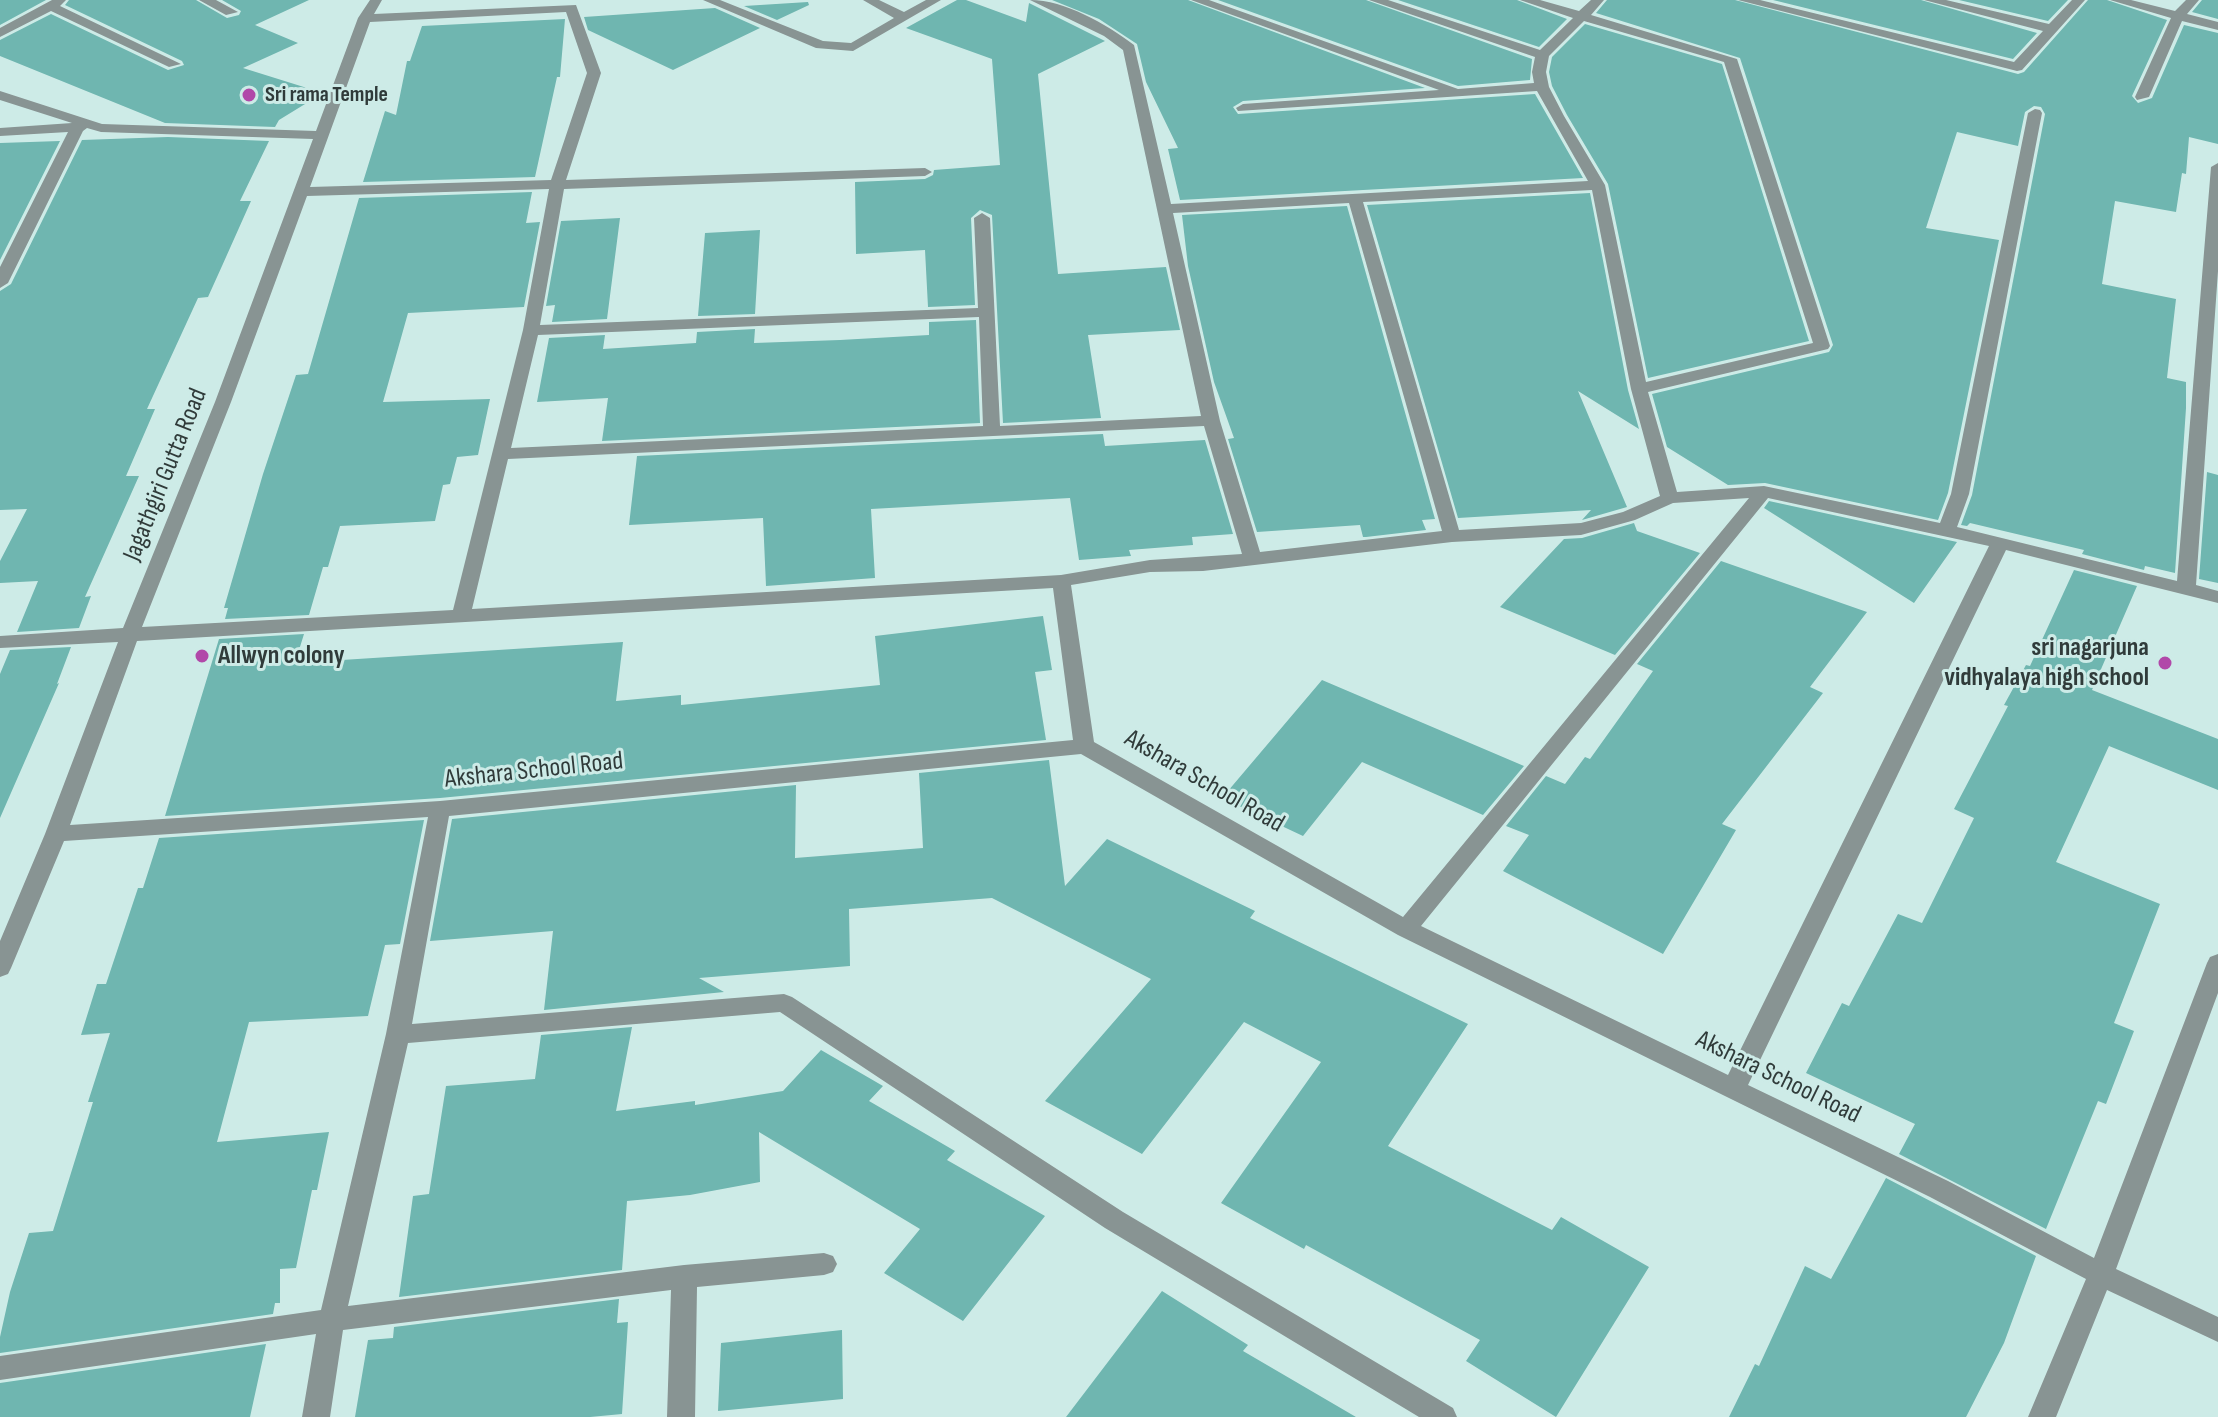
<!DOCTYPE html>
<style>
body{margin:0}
canvas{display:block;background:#cdebe7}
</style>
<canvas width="2218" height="1417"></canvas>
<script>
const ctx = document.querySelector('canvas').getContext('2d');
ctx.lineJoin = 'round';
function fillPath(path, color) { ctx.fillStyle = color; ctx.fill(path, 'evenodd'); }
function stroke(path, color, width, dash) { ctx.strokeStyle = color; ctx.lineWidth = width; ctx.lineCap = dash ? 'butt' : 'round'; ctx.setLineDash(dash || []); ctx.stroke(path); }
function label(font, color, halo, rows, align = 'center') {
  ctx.font = font + ' "Sofia Sans Condensed",sans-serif'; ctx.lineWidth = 6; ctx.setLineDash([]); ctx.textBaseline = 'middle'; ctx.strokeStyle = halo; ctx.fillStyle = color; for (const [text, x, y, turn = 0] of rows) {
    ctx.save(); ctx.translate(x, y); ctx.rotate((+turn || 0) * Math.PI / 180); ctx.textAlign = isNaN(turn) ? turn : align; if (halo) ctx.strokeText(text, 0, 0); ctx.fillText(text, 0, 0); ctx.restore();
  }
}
fillPath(new Path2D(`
 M0,0h46l-46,25z
 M69,0h127l31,18 12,-3 2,-4 -19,-11h87l-54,25 43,18 -55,25 80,25 -44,27 -4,7 -110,-4 -165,-67v-16l51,-26 117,56 16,-5 -2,-4 -117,-56z
 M957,0h9l60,22 3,-19 76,38 -67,33 20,200 108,-7 14,63 -92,5 13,83 -98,5 -11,-208 -12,-5 -9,8 4,87 -47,2 -3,-57 -69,4 -1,-72 70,-3 8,-4 1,-5 66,-5 -8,-106 -86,-31z
 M1052,0h136l237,88 -182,13 -10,6 5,7 297,-20 48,84 -403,22 -12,-51 10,-1 -32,-66 -9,-38 -38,-25z
 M1218,0h148l166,59 -2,21 -72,6z
 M1398,0h119l50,19 -28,28z
 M1607,0h128l283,74 6,-2 64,-72h19l60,20 -35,76 6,7 14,-5 32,-73 34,8v111l-29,-7 -3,37 -4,-1 -6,39 -61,-11 -13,83 74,15 -9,79 19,4v26l-11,165 -30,-7 -1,4 -62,-16 2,-4 -114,-27 -3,3 -6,-1 11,-30 73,-381 -4,-7 -7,-1 -9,6 -7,34 -61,-14 -31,96 73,12 -51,253 -10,27 -173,-37 -37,2 -61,-38 -15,-53 177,-42 4,-7 -93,-287 -144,-45z
 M1773,0h148l116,33 -24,26z
 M1959,0h109l-20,21z
 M2202,0h16v19l-26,-7z
 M808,2l1,3 -32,15 -33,-14z
 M715,8l45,20 -87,42 -85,-40 -4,-13z
 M565,19l-5,58h-3l-22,100 -172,5 22,-71 11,4 11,-54h3l12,-35z
 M1585,24l137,40 87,277 -161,37 -40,-194 -41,-69 -15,-29 -3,-14 3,-15z
 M168,137l101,4 -29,60h11l-29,65 -14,31 -10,1 -51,111h8l-29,67h13l-54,121 6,-1 -12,32 -62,4 21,-51 -38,2v-22l27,-52 -27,1v-219l11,-7 71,-144z
 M60,141l-60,119v-117z
 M532,192l-6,31 14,-1 -16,85 -116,6 -25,89 107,-3 -12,56 -21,2 -7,27 -7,1 -8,36 -95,5 -12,41h-5l-14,48 -84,4 3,-11h-4l39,-134 33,-99 12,-1 51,-176z
 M1590,193l38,197 11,39 -61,-38 49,116 -45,13 9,-10 -133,8 -91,-313z
 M1347,206l88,313 -13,1 4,10 -60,7h-3l-3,-12 -103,7 -29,-93 6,-1 -20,-56 -26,-116 -6,-51z
 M620,218l-13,101 -55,3 3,-17 -9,1 15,-85z
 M760,230l-5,84 -57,2 7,-83z
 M976,320l4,103 -378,18 6,-43 -71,4 12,-64 56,-3 -2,14 93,-6 1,-11 58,-3 -1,14 86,-3 89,-5v-13z
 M1103,434l2,12 100,-6 28,94 -41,3 1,8 -64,5 2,6 -52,4 -9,-62 -199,11 4,69 -109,8 -3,-68 -134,7 8,-69z
 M2207,472l11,3v108l-19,-4z
 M1769,501l188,41 -43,61 -150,-95z
 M1634,523l3,8 63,22 -85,102 -115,-48 64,-68 18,-1z
 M1721,561l146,51 -57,75 13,6 -101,131 14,6 -73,124 -160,-83 26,-36 -23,-9 40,-50 19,8 20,-27 5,2 63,-88 -16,-7z
 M2074,570l63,16 -45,104 126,49v51l-109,-44 -53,116 104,42 -46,119 20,8 -28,73 -8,-3 -52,128 -147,-75 16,-30 -109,-51 36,-70 7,3 49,-92 24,9 52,-105 -20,-9 54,-103 -4,-1 22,-40 4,1z
 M1043,616l9,54 -17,2 11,68 -606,58 -275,18 54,-177 85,-5 -9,29 328,-21 -7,59 65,-6v10l199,-20 -5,-49z
 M71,647l-14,37 2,-1 -59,135v-144l10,-24z
 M1322,680l202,86 -41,49 -121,-53 -59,74 -81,-38z
 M1049,760l16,126 42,-47 148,72 -5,7 218,106 -80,122 164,84 9,-13 88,50 -93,150 -90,-56 14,-21 -174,-95 -2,4 -83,-46 100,-141 -77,-40 -102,132 -97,-53 106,-122 -159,-81 -143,11 1,57 -151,12 25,14 -180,18 9,-79 -123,10 22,-122 344,-34 -1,73 128,-10 -4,-75z
 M424,820l-24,124 -15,1 -17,71 -119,6 -32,120 112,-10 -12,58h-5l-16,78 -16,1v34h-5l-2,11 -273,39v-16l10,-45 19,-59 24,-2 40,-129h-5l22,-69 -29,2 16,-51h9l32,-96h5l16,-50z
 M632,1027l-16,84 79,-10v4l88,-14 38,-41 62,36 -14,15 86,50 -8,9 98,56 -82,105 -79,-48 36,-44 -161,-97 1,50 -70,13 -63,6 -5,69 -223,27 14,-101 16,-2 17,-108 89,-7 6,-44z
 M1886,1178l150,78 -32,87 -38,74h-237l26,-53 4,2 46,-100 26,13z
 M1162,1291l86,54 -5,6 113,66h-290z
 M619,1299l-2,24 11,-1 -6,92 -32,3h-235l13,-77 25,-2 1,-11z
 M842,1330l1,69 -125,12 3,-68z
 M266,1344l-16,73h-250v-34z`), '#6fb6b0');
fillPath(new Path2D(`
 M52,0h14l-6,6 121,58 -12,3 -118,-56 -51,26v-9z
 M199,0h17l22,12 -12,3z
 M370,0h12l-8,14 202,-9 25,68 -35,107 359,-12 7,4 -7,4 -361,13 -24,136 438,-17 -4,-90 8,-5 8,5 10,208 201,-10 -78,-366 -19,-14 -74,-36c35,0 76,24 104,45l37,159 417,-23 -51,-90 -299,20 -2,-3 7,-4 196,-14 -248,-90h18l249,89 76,-6 -2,-11 3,-15 -166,-57h19l152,50 33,-32 -53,-18h20l39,11 12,-11h13l-13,15 146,44 93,287 -2,3 -180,43 29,100 87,-6 176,37 11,-29 77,-381 7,-4 5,1 2,3 -73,381 -12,33 220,54 34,-414 7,-4v108l-22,314 22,6v12l-212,-53 -258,535 200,96 146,77 113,-295 3,-6 8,-3v39l-102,276 102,48v25l-111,-52 -51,127h-28l58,-138 -156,-82 -532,-262 -317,-181 -632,62 -37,208 372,-30 8,3 331,215 330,196 4,9h-38l-314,-189 -325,-216 -372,31 -60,263 336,-41 140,-12 9,3 4,8 -4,8 -9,3 -127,12 -2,130h-28l4,-127 -328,40 -13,87h-28l14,-83 -316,46v-24l321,-46 65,-276 42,-217 -364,24 -53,127 -3,6 -8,3v-36l45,-107 73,-192 -118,6v-12l123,-8 92,-226 98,-263 -212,-7 -14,-4 -4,3 -75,152 -8,5v-21l68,-135 -68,4v-8l72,-5 -72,-23v-9l102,33 214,7 42,-113zM566,12l21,61 -36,107 -241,7 60,-165zM1584,21l140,41 89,281 -167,39 -41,-197 -41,-69 -15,-29 -3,-15 3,-16zM549,189l-26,141 -70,280 -311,17 89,-225 76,-206zM1592,190l39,199 29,107 -37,16 -42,11 -122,7 -96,-328zM1349,203l93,328 -182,21 -40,-131 -47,-208zM979,317l4,109 -472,22 27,-113zM1204,426l38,128 -92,6 -89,15 -589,34 36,-150zM1749,498l-346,419 -309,-175 -23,-157 79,-13 53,-1 249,-29 129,-7 54,-15 38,-17zM1768,498l221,48 -261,529 -307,-149zM1053,588l20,152 -633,61 -370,24 67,-184z
 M703,0h17l103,41 28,2 43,-25 -31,-18h16l25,12 22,-12h15l-88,51 -37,-3z
 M1738,0h22l254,62 29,-31 -119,-31h22l103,24 23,-24h13l-63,70 -5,1z
 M2110,0h21l44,11 11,-11h13l-12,14 31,8v8l-36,-9 -33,76 -12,3 -2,-3 36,-79z`), '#889493');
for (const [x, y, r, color] of [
 [249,95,8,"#b148a9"],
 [202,656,8,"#b148a9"],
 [2165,663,8,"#b148a9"]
]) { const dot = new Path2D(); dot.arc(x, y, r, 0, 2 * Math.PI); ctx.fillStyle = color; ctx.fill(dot); stroke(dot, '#cdebe7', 3); }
label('bold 22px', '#303b3a', '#cdebe7', [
 ["Sri rama Temple",265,95]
], 'left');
label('26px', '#303b3a', '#cdebe7', [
 ["Jagathgiri Gutta Road",166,475,-68],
 ["Akshara School Road",534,771,-6],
 ["Akshara School Road",1204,782,30],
 ["Akshara School Road",1778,1078,26]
]);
label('bold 26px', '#303b3a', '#cdebe7', [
 ["sri nagarjuna",2149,648],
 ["vidhyalaya high school",2149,678],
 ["Allwyn colony",218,656,"left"]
], 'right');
</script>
